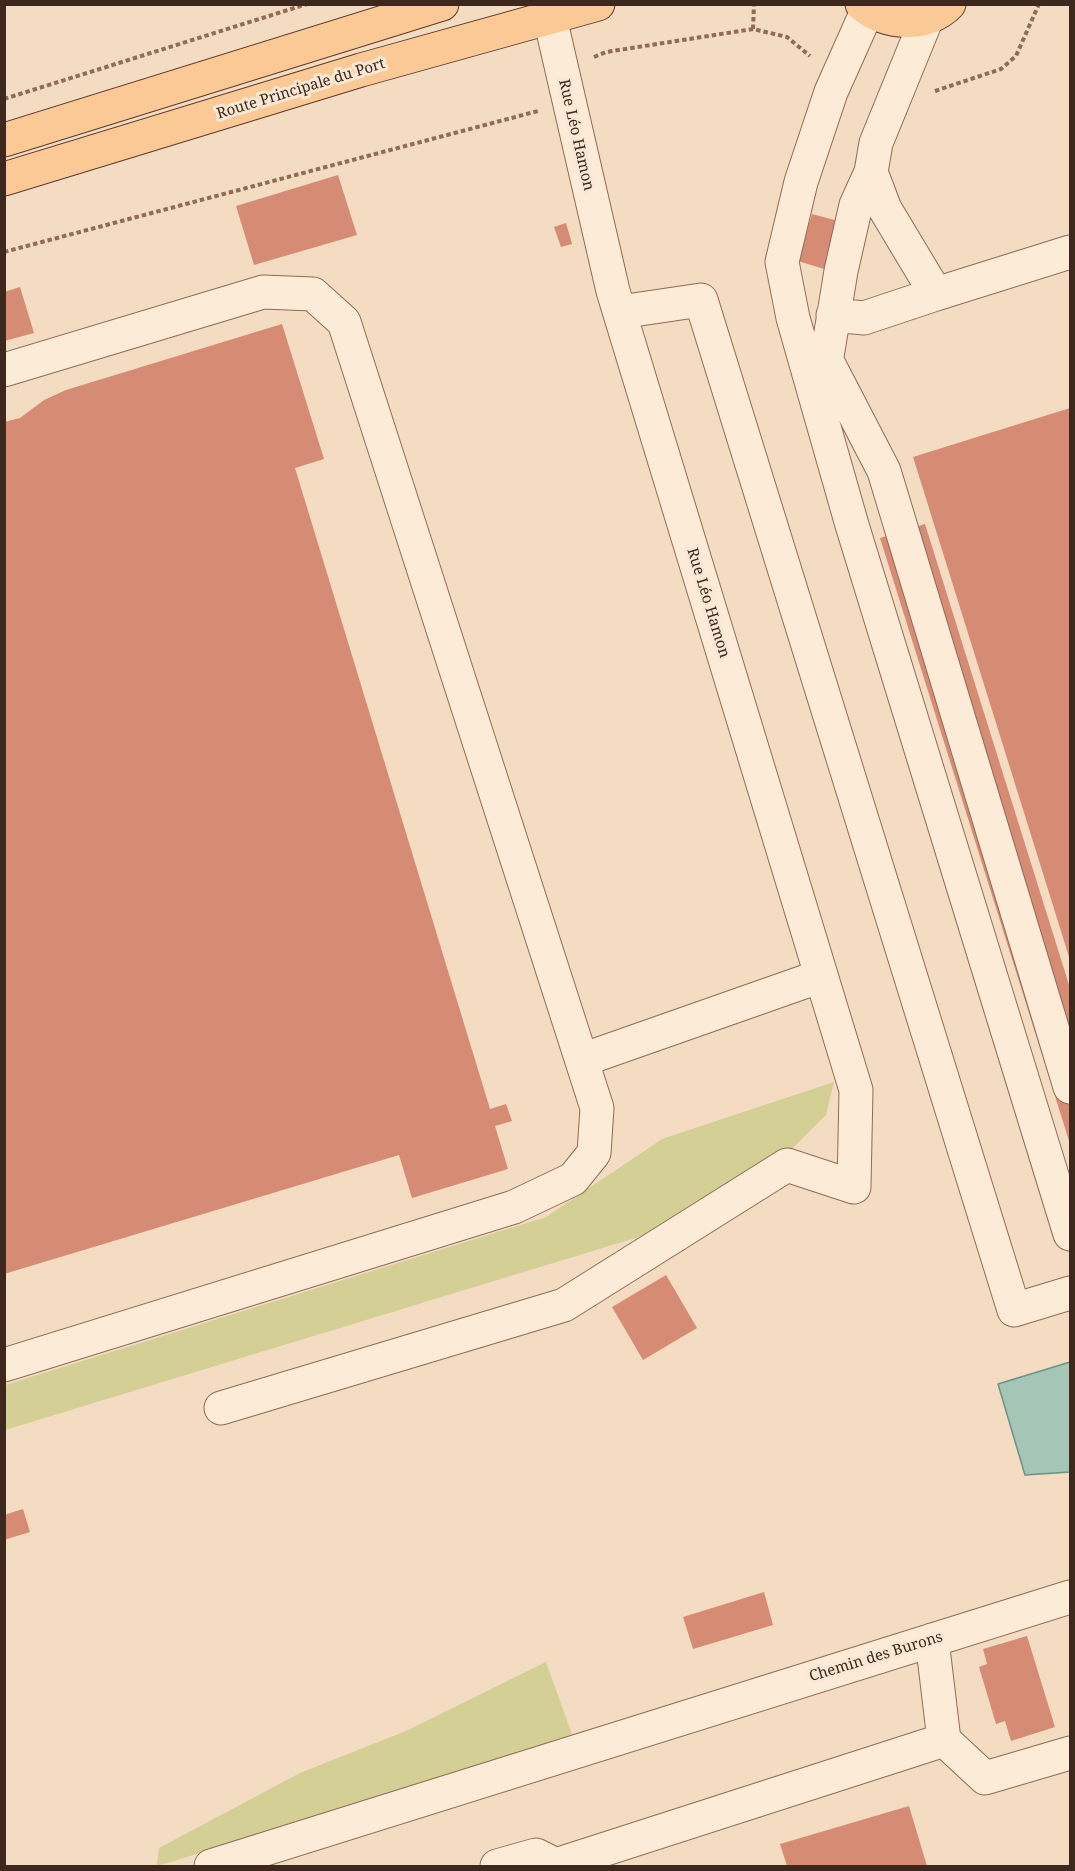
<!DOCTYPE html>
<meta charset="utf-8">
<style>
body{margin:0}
#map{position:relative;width:1075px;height:1871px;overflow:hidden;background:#f3dcc2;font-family:"Noto Serif",serif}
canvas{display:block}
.frame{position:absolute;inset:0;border:6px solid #3e271d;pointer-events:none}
</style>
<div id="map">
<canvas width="1075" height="1871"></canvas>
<div class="frame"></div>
</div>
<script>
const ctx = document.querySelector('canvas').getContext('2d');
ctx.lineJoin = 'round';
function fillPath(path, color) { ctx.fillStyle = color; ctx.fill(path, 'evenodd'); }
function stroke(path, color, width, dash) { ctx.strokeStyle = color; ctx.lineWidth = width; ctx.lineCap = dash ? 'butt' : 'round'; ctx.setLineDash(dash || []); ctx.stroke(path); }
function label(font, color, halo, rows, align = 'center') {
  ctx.font = font + ' "Noto Serif",serif'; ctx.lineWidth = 6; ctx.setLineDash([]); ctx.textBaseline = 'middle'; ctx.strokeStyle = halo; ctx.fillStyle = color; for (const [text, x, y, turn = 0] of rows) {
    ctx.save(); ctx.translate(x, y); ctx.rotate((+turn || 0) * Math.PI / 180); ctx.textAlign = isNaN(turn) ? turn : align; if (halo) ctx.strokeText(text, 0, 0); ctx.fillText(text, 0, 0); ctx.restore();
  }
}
fillPath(new Path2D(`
 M834,1082l-8,33 -37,37 -121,76 -663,202v-45l541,-168 116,-78z
 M546,1662l28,78 -417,126 2,-18 141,-75 106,-42z`), '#d3cf95');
const water = new Path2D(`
 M1070,1362v110l-45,3 -27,-91z`);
fillPath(water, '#a5c5b6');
stroke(water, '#6a9583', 1.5);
fillPath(new Path2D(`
 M338,175l19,60 -103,30 -18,-59z
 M812,214l26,7 -14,48 -26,-8z
 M566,223l6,21 -11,3 -7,-20z
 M20,287l14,46 -30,8v-49z
 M282,324l42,135 -29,9 195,641 16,-5 6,17 -17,5 13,43 -96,29 -13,-43 -395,119v-852l16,-4 24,-18 22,-10z
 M1070,408v552l-157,-503z
 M925,524l145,464v156l-190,-606z
 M666,1275l31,53 -54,32 -31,-53z
 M23,1509l7,23 -26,8v-25z
 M764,1592l9,33 -80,24 -10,-32z
 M1027,1636l28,91 -44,14 -6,-20 -9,3 -17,-57 8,-3 -4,-15z
 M909,1806l18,60h-140l-7,-22z`), '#d68b74');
const minor = new Path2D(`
 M868,9l-37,83 -30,90 -19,80 11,56 59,207 218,709
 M871,172l14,37 51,85 134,-42
 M620,312l81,-12 313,1010 56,-17
 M833,315l31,3 72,-24
 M826,359l58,112 186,616
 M4,370l259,-78 50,2 31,28 253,786 -3,45 -21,26 -59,28 -510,158
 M823,381l18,-110 15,-66 15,-33 5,-29 51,-125
 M582,1060l239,-84
 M221,1408l343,-103 223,-140 67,22 2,-97 -243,-799 -63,-273
 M944,1740l41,38 85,-25
 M211,1866l859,-269
 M497,1866l39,-11 20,10 388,-125 -12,-100`);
const major = new Path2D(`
 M862,4c23,21 65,23 87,0
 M4,140l438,-136
 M4,179l357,-109 237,-66`);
stroke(minor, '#906b57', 35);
stroke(major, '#5d3a2b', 35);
stroke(new Path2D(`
 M753,29l1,-25
 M594,57l12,-5 147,-23 34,8 23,19
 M935,91l66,-22 15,-13 23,-52
 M4,99l303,-95
 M4,252l534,-141`), '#906b57', 4, [4.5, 3]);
stroke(minor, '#fcebd7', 33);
stroke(major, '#fac996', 33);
label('15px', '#3e271d', '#f9e8d3', [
 ["Route Principale du Port",301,89,-17],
 ["Rue Léo Hamon",576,135,77],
 ["Rue Léo Hamon",708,603,73],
 ["Chemin des Burons",876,1657,-17]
]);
</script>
